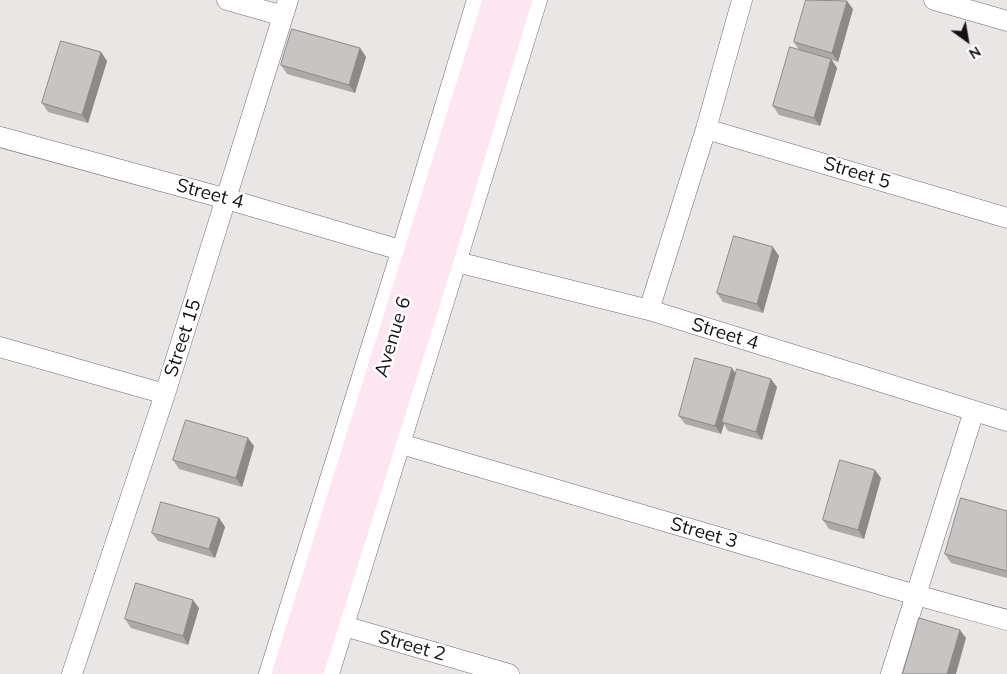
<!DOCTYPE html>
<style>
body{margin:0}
#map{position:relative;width:1007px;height:674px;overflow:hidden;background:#eae6e6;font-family:Mulish,sans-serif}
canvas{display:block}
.north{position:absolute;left:942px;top:15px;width:50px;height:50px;-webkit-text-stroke:4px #fff;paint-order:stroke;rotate:148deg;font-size:14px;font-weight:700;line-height:20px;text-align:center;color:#151414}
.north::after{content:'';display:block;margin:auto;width:18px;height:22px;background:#151414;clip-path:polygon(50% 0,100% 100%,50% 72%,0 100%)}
</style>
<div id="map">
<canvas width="1007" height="674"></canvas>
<div class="north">N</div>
</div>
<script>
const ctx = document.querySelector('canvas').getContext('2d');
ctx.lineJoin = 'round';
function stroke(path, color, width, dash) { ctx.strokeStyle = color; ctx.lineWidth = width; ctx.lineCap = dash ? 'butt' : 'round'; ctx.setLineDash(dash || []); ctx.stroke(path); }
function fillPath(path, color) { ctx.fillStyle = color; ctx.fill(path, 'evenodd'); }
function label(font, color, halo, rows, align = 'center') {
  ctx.font = font + ' Mulish,sans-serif'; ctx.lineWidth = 5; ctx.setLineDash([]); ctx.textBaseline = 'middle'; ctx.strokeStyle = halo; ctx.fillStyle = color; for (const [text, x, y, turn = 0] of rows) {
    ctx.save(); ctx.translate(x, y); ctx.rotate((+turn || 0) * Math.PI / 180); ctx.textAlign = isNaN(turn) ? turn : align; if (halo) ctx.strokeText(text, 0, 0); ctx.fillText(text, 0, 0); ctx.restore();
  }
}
const street = new Path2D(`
 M227,0l56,16
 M934,0l73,21
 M706,129l301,89
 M0,137l227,62 187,55
 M445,259l204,51 358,111
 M649,310l57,-181 36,-129
 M0,347l165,47
 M401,444l515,151 91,25
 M344,626l165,48
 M72,674l93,-280 123,-394
 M269,674l133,-425 75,-249
 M329,674l208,-674
 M891,674l83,-263`);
const secondary = new Path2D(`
 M286,674l211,-674
 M309,674l131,-416 78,-258`);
stroke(street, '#706c6c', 21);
stroke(secondary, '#706c6c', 29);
stroke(street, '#fff', 20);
stroke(secondary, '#fde5f1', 28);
fillPath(new Path2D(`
 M853,9l-15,53 -6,-2 5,8 -17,58 -41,-11 -6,-9 26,-56 -5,-8z
 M360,48l6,9 -11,36 -68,-19 -6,-9z
 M101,52l6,9 -19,62 -40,-11 -6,-9z
 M779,256l-16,57 -40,-11 -6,-9z
 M736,374l41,13 -15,53 -34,-9 -4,-7 -3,10 -36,-10 -6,-8z
 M254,446l-12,41 -63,-18 -6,-9z
 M881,478l-17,61 -35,-10 -6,-9z
 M1007,511v67l-56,-15 -6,-9z
 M219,518l6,9 -10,31 -57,-17 -6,-8z
 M199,608l-11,37 -57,-17 -6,-9z`), '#aca9a8');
fillPath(new Path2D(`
 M847,1l6,8 -15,53 -6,-9z
 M360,48l6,9 -11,36 -6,-8z
 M101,52l6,9 -19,62 -6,-8z
 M831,59l6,9 -17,58 -6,-8z
 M773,247l6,9 -16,57 -6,-9z
 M732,368l6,9 -16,45 2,2 -3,10 -6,-8z
 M771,379l6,8 -15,53 -6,-8z
 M248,438l6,8 -12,41 -6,-9z
 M875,470l6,8 -17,61 -6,-9z
 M219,518l6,9 -10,31 -6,-9z
 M193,600l6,8 -11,37 -5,-9z
 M960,630l6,8 -10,36h-9z`), '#8c8988');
const building = new Path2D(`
 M806,0l41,1 -15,52 -38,-11z
 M292,29l68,19 -11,37 -68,-20z
 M61,41l40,11 -19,63 -40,-12z
 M790,47l41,12 -17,59 -41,-12z
 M734,236l39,11 -16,57 -40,-11z
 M695,358l37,10 -17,58 -36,-10z
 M737,369l34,10 -15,53 -34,-10z
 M186,420l62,18 -12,40 -63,-18z
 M840,460l35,10 -17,60 -35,-10z
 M961,498l46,13v60l-62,-17z
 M161,502l58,16 -10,31 -57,-16z
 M136,583l57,17 -10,36 -58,-17z
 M919,618l41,12 -13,44h-44z`);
fillPath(building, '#c8c4c3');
stroke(building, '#8c8988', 1);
label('19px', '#151414', '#fff', [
 ["Street 5",857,173,17],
 ["Street 4",210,194,15],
 ["Street 4",725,334,17],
 ["Avenue 6",393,337,-73],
 ["Street 15",183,338,-72],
 ["Street 3",704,533,16],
 ["Street 2",412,646,16]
]);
</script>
